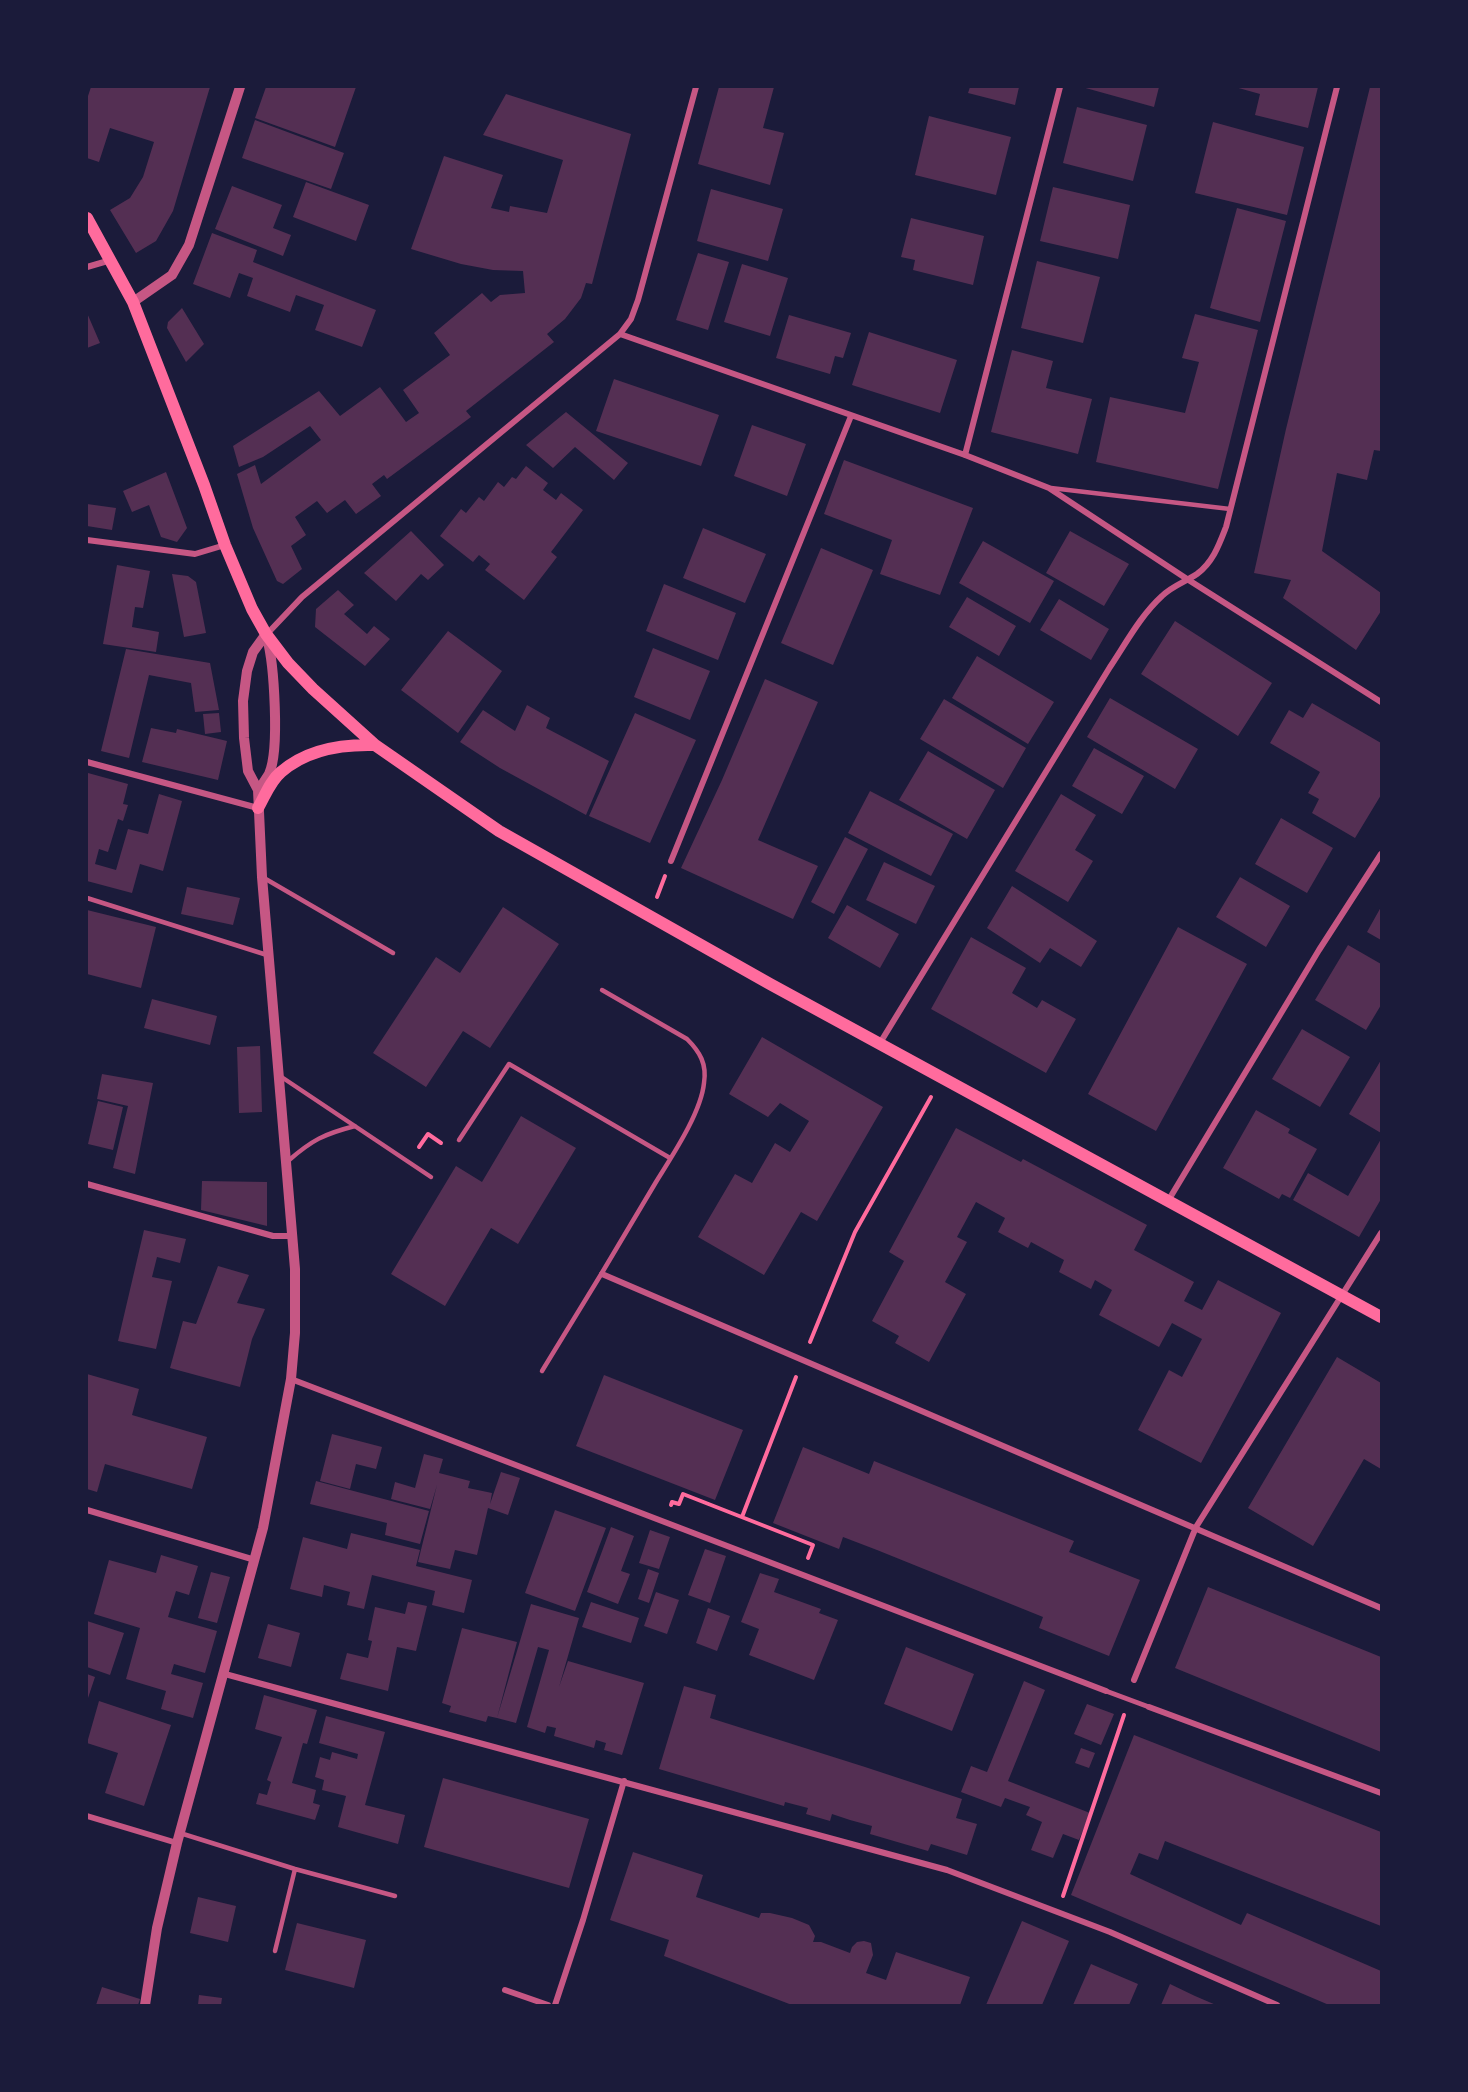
<!DOCTYPE html>
<style>
body{margin:0}
#map{position:relative;width:1468px;height:2092px;overflow:hidden;background:#1b1b3a;font-family:"Roboto Serif",serif}
canvas{display:block}
.frame{position:absolute;inset:0;border:88px solid #1b1b3a;pointer-events:none}
</style>
<div id="map">
<canvas width="1468" height="2092"></canvas>
<div class="frame"></div>
</div>
<script>
const ctx = document.querySelector('canvas').getContext('2d');
ctx.lineJoin = 'round';
function fillPath(path, color) { ctx.fillStyle = color; ctx.fill(path, 'evenodd'); }
function stroke(path, color, width, dash) { ctx.strokeStyle = color; ctx.lineWidth = width; ctx.lineCap = dash ? 'butt' : 'round'; ctx.setLineDash(dash || []); ctx.stroke(path); }
fillPath(new Path2D(`
 M91,87h119l-37,124 -17,30 -20,12 -26,-43 20,-12 13,-21 11,-35 -44,-14 -11,34 -12,-4v-59z
 M266,87h90l-21,60 -80,-29z
 M719,87h55l-11,41 21,5 -14,52 -72,-21z
 M970,87h49l-4,18 -47,-12z
 M1082,87h77l-5,20z
 M1235,87h83l-10,41 -53,-13 5,-21z
 M1370,87h11v364l-7,-1 -7,30 -30,-7 -15,78 59,42v18l-25,39 -73,-52 8,-18 -37,-7 32,-144z
 M506,94l125,40 -39,150 -6,-1 -5,15 -16,21 -18,15 7,8 -88,69 5,6 -84,62 -3,-4 -12,9 9,12 -25,18 -11,-14 -18,13 -10,-12 -22,16 11,18 -15,11 11,23 -19,15 -6,-3 -24,-53 -16,-54 18,-9 6,19 60,-44 -11,-14 -47,31 -24,10 -6,-21 86,-55 21,25 40,-29 26,35 13,-9 -16,-23 47,-35 -16,-22 48,-40 9,9 9,-7 25,-2 -2,-22 -30,-1 -32,-6 -50,-15 33,-93 59,19 -12,33 18,4 1,-6 37,7 16,-53 -80,-25z
 M1077,107l70,18 -14,56 -70,-18z
 M929,116l82,21 -15,58 -81,-20z
 M255,120l89,33 -13,36 -89,-31z
 M1213,122l91,25 -17,68 -92,-22z
 M306,182l63,23 -13,36 -63,-24z
 M232,186l50,19 -9,23 18,7 -8,21 -68,-27z
 M1053,187l77,18 -12,54 -78,-18z
 M711,189l72,20 -15,52 -71,-20z
 M1237,208l49,13 -26,101 -50,-14z
 M911,218l73,18 -11,49 -60,-15 2,-10 -14,-3z
 M212,233l45,17 -4,12 123,48 -14,37 -47,-17 9,-25 -28,-10 -6,17 -43,-16 6,-18 -14,-5 -9,25 -37,-14z
 M698,253l31,9 -21,68 -32,-10z
 M1037,261l63,16 -17,66 -62,-15z
 M742,264l46,14 -18,58 -46,-14z
 M182,308l22,36 -18,18 -19,-34 1,-6z
 M87,313l13,30 -13,5z
 M1195,314l63,16 -40,159 -122,-27 14,-65 75,16 14,-51 -17,-4z
 M789,315l62,18 -8,25 -8,-2 -5,18 -54,-16z
 M869,332l88,28 -17,53 -88,-28z
 M1012,350l41,11 -7,27 46,11 -14,55 -87,-22z
 M614,379l105,36 -18,51 -105,-35z
 M566,412l62,51 -14,17 -39,-33 -22,21 -27,-23z
 M752,425l54,19 -19,52 -53,-20z
 M844,460l129,48 -33,87 -60,-21 12,-34 -68,-26z
 M526,466l22,17 -5,7 13,10 5,-7 22,17 -32,42 6,5 -33,43 -39,-30 5,-6 -11,-9 -6,7 -33,-26 21,-27 5,4 13,-16 5,4 14,-19 6,5 8,-10 4,2z
 M166,472l21,56 -10,14 -16,-5 -12,-32 -17,7 -9,-21z
 M87,504l29,4 -4,22 -25,-4z
 M703,528l63,26 -21,49 -62,-25z
 M411,531l33,34 -16,15 -7,-6 -25,27 -32,-28z
 M1070,531l59,33 -25,42 -58,-33z
 M983,541l71,40 -24,42 -71,-40z
 M821,548l52,22 -40,95 -52,-22z
 M117,565l33,6 -7,37 -8,-1 -3,20 27,5 -3,20 -53,-8z
 M172,574l16,2 8,6 10,51 -22,4z
 M664,584l72,29 -18,47 -72,-29z
 M338,590l16,15 -10,9 23,20 7,-8 16,13 -25,27 -50,-39 1,-18z
 M967,597l49,29 -17,30 -50,-29z
 M1059,599l50,30 -18,31 -51,-30z
 M1175,621l97,62 -34,53 -97,-62z
 M448,631l54,40 -44,62 -57,-43z
 M653,648l57,23 -20,49 -56,-23z
 M126,649l84,14 9,47 -24,2 -4,-29 -42,-8 -20,83 -28,-7z
 M977,656l77,46 -26,42 -76,-46z
 M765,679l53,23 -60,138 60,26 -25,53 -112,-51 41,-88z
 M1110,698l88,51 -23,40 -88,-52z
 M944,699l82,49 -23,40 -83,-49z
 M1312,703l69,40v52l-26,43 -43,-25 7,-14 -11,-6 12,-21 -50,-29 19,-33 14,8z
 M527,705l23,13 -4,10 63,33 -23,54 -86,-47 -40,-26 23,-32 32,21z
 M219,713l2,19 -16,2 -2,-20z
 M635,713l61,27 -46,103 -61,-27z
 M151,728l25,5 1,-4 50,12 -9,39 -76,-18z
 M1094,748l50,28 -22,38 -50,-28z
 M928,751l67,39 -28,49 -68,-39z
 M88,773l40,11 -5,20 5,1 -5,16 -5,-2 -10,33 -9,-3 -4,15 21,6 12,-41 20,5 11,-40 23,7 -19,70 -23,-7 -8,29 -45,-12z
 M870,791l83,43 -22,42 -83,-43z
 M1061,794l35,21 -21,35 18,11 -25,41 -53,-31z
 M1281,818l52,30 -26,45 -52,-29z
 M845,837l23,12 -34,65 -23,-12z
 M884,862l51,24 -19,38 -50,-24z
 M1240,877l50,29 -24,41 -50,-30z
 M1012,886l85,55 -16,26 -31,-19 -10,15 -53,-35z
 M187,887l53,11 -7,27 -52,-11z
 M847,905l52,29 -19,34 -52,-30z
 M503,907l56,37 -69,104 -27,-17 -37,56 -53,-34 63,-96 24,16z
 M1381,907v33l-14,-8z
 M87,910l69,17 -15,61 -54,-14z
 M1178,927l69,37 -91,167 -68,-37z
 M971,937l55,31 -14,25 25,15 5,-8 34,19 -30,54 -115,-64z
 M1348,945l33,19v41l-15,25 -51,-30z
 M152,999l65,17 -7,29 -66,-17z
 M1302,1029l48,28 -30,50 -48,-28z
 M762,1037l121,70 -66,114 -16,-9 -37,63 -66,-38 37,-63 17,9 23,-40 15,9 19,-31 -29,-18 -12,14 -39,-23z
 M260,1046l2,66 -23,1 -2,-66z
 M1381,1060v73l-32,-19z
 M102,1074l51,9 -18,91 -22,-6 15,-62 -31,-7z
 M98,1101l25,6 -10,43 -25,-6z
 M1256,1110l34,19 -2,4 29,16 -27,49 -8,-4 -3,5 -56,-31z
 M521,1116l55,32 -58,96 -27,-16 -46,78 -54,-32 65,-108 26,16z
 M956,1128l65,34 2,-3 124,66 -13,25 60,32 -10,19 18,9 16,-30 63,33 -80,150 -63,-33 31,-60 13,7 20,-38 -30,-16 -13,24 -60,-32 13,-25 -17,-10 -4,9 -32,-17 5,-12 -33,-18 -3,6 -30,-16 7,-14 -29,-16 -19,35 10,5 -22,40 21,12 -37,68 -34,-19 4,-7 -27,-15 32,-60 -15,-9z
 M1381,1139v60l-22,38 -66,-37 15,-27 40,23z
 M202,1181l65,1v44l-66,-16z
 M144,1230l42,9 -6,24 -23,-6 -5,20 20,4 -16,68 -38,-8z
 M218,1266l31,9 -12,28 28,6 -13,30 -12,48 -70,-19 13,-47 13,3z
 M1337,1357l44,26v86l-17,-10 -51,87 -65,-38z
 M87,1374l52,15 -7,26 75,22 -15,52 -87,-25 -8,28 -10,-3z
 M604,1375l139,55 -28,70 -139,-54z
 M332,1434l50,13 -6,22 -20,-5 -6,25 -30,-8z
 M803,1447l66,27 5,-13 200,80 -5,11 71,28 -31,76 -70,-28 4,-11 -166,-67 -34,-13 -4,12 -66,-26z
 M424,1454l19,5 -4,14 31,8 -2,7 24,5 -2,11 11,-32 19,6 -12,37 -20,-7 -11,47 -22,-5 -5,19 -32,-7 19,-77 -7,24 -39,-10 4,-17 20,6z
 M316,1481l113,30 -9,33 -35,-9 2,-12 -77,-19z
 M555,1510l51,18 -31,83 -50,-18z
 M611,1527l23,9 -13,35 9,3 -12,30 -31,-12z
 M650,1530l20,7 -11,32 -20,-6z
 M351,1533l69,17 -4,16 56,14 -8,33 -32,-8 3,-14 -63,-16 -8,34 -17,-4 3,-13 -26,-7 -2,12 -32,-8 13,-52 44,12z
 M705,1549l21,7 -16,47 -22,-8z
 M161,1555l37,11 -9,29 -13,-4 -8,26 49,14 -12,42 -31,-9 -3,10 32,9 -10,35 -32,-9 5,-18 -40,-12 14,-51 -46,-14 15,-54 47,13z
 M648,1569l11,4 -10,30 -11,-4z
 M211,1572l19,5 -13,46 -19,-5z
 M760,1573l19,6 -5,13 47,17 -2,4 19,7 -24,60 -65,-25 10,-26 -18,-7z
 M1208,1587l173,70v95l-206,-84z
 M656,1592l23,8 -12,34 -23,-8z
 M408,1602l19,4 -11,45 -19,-4 -9,44 -48,-12 7,-26 21,5 4,-17 -4,-1 7,-33 30,7z
 M591,1602l48,16 -8,25 -49,-16z
 M531,1604l48,14 -20,69 9,-26 76,22 -22,72 -18,-5 2,-7 -10,-3 -2,8 -40,-12 2,-8 -9,-2 -2,7 -18,-6 22,-77 -11,-3 -22,76 -19,-5z
 M708,1608l22,8 -13,35 -21,-8z
 M87,1621l37,12 -14,42 -23,-8z
 M268,1624l32,9 -9,34 -33,-9z
 M462,1628l55,14 -20,76 -9,-2 -2,6 -37,-10 2,-6 -9,-3z
 M906,1647l68,27 -22,57 -68,-27z
 M87,1674l8,3 -8,24z
 M1024,1681l21,9 -37,91 82,32 -11,27 -16,-6 -10,24 -22,-8 11,-28 -16,-7 4,-8 -25,-9 -4,9 -40,-15 10,-26 16,6z
 M684,1686l32,9 -6,23 155,49 97,32 -6,19 21,6 -10,31 -36,-11 -3,7 -58,-17 2,-8 -22,-6 -18,-6 -2,7 -24,-7 2,-6 -23,-6 -1,4 -125,-37z
 M264,1695l53,15 -10,34 -4,-1 -11,40 24,7 -3,13 7,2 -5,15 -59,-16 3,-11 8,2 4,-13 -4,-2 15,-43 -27,-8z
 M99,1701l72,24 -27,81 -39,-13 13,-40 -31,-10z
 M1087,1704l27,10 -13,31 -27,-11z
 M326,1716l59,16 -20,73 40,10 -7,29 -60,-17 8,-31 -24,-6 2,-10 -9,-3 5,-20 10,3 2,-8 25,7 1,-5 -39,-11z
 M1134,1735l247,97v94l-216,-85 -7,19 -19,-7 -9,21 111,51 6,-12 134,58v34h-52l-258,-110z
 M1081,1748l14,5 -6,15 -14,-5z
 M443,1778l146,41 -20,69 -145,-41z
 M633,1852l70,23 -7,22 63,21 2,-5h9l22,5 17,7 6,11 -2,6h8l29,11 2,-6 5,-5 7,-1 7,2 2,12 -7,18 20,7 10,-28 74,25 -10,28h-168l-128,-49 5,-16 -59,-20z
 M198,1897l38,9 -8,36 -38,-9z
 M1022,1921l47,20 -27,64h-56z
 M297,1923l69,17 -12,48 -69,-18z
 M1091,1964l47,20 -9,21h-56z
 M1170,1984l25,12 21,9h-55z
 M102,1987l38,12 -2,6h-42z
 M199,1995l23,3 -1,7h-23z`), '#542f53');
stroke(new Path2D(`
 M657,897l8,-21
 M419,1147l9,-13 13,9
 M810,1342l45,-110 76,-135
 M671,1505l1,-3 7,2 4,-10 130,51 -5,13
 M742,1517l54,-140
 M1063,1896l61,-181`), '#ff6b9d', 4);
stroke(new Path2D(`
 M1051,488l179,21
 M264,878l129,75
 M87,898l180,57
 M280,1076l151,101
 M459,1140l50,-76 161,94
 M288,1161c24,-21 36,-27 67,-35
 M542,1371c39,-63 77,-126 114,-189 16,-26 45,-69 48,-99 3,-19 -4,-31 -17,-44l-85,-49
 M180,1833l115,36 100,27
 M275,1951l20,-82`), '#c65784', 4.5);
stroke(new Path2D(`
 M1106,1691l43,16`), '#c65784', 5);
stroke(new Path2D(`
 M87,267l24,-7
 M620,334l345,121 84,33 138,91 194,123
 M965,455l95,-368
 M87,540l108,14 30,-9
 M267,634l35,-37 318,-263 11,-15 7,-19 58,-213
 M87,762l171,46
 M671,861l180,-445
 M880,1043l230,-376c16,-24 31,-52 52,-71 10,-10 23,-14 35,-22 16,-12 22,-29 29,-47l111,-440
 M87,1184l186,52h19
 M1168,1201l151,-251 62,-96
 M602,1274l779,334
 M291,1379l815,312
 M87,1510l168,50
 M225,1674l722,196 163,62 167,73
 M1134,1680l62,-153 185,-294
 M1149,1707l232,86
 M87,1816l90,27
 M505,1990l43,15
 M555,2005l28,-85 41,-139`), '#c65784', 6);
stroke(new Path2D(`
 M133,302l39,-27 17,-30 51,-158
 M258,790c4,-5 8,-11 11,-16 11,-24 5,-111 -2,-136
 M145,2005l12,-77 20,-85 86,-315 28,-149 4,-46v-64l-33,-392 -4,-87 -10,-19 -4,-33 -1,-37 4,-30 6,-19 13,-18`), '#c65784', 10);
stroke(new Path2D(`
 M87,218l46,84 71,183 21,60 27,64 14,25 22,29 25,26 62,56 124,86 271,153 611,333
 M258,808c7,-12 12,-27 23,-36 26,-23 60,-28 94,-27`), '#ff6b9d', 12);
</script>
